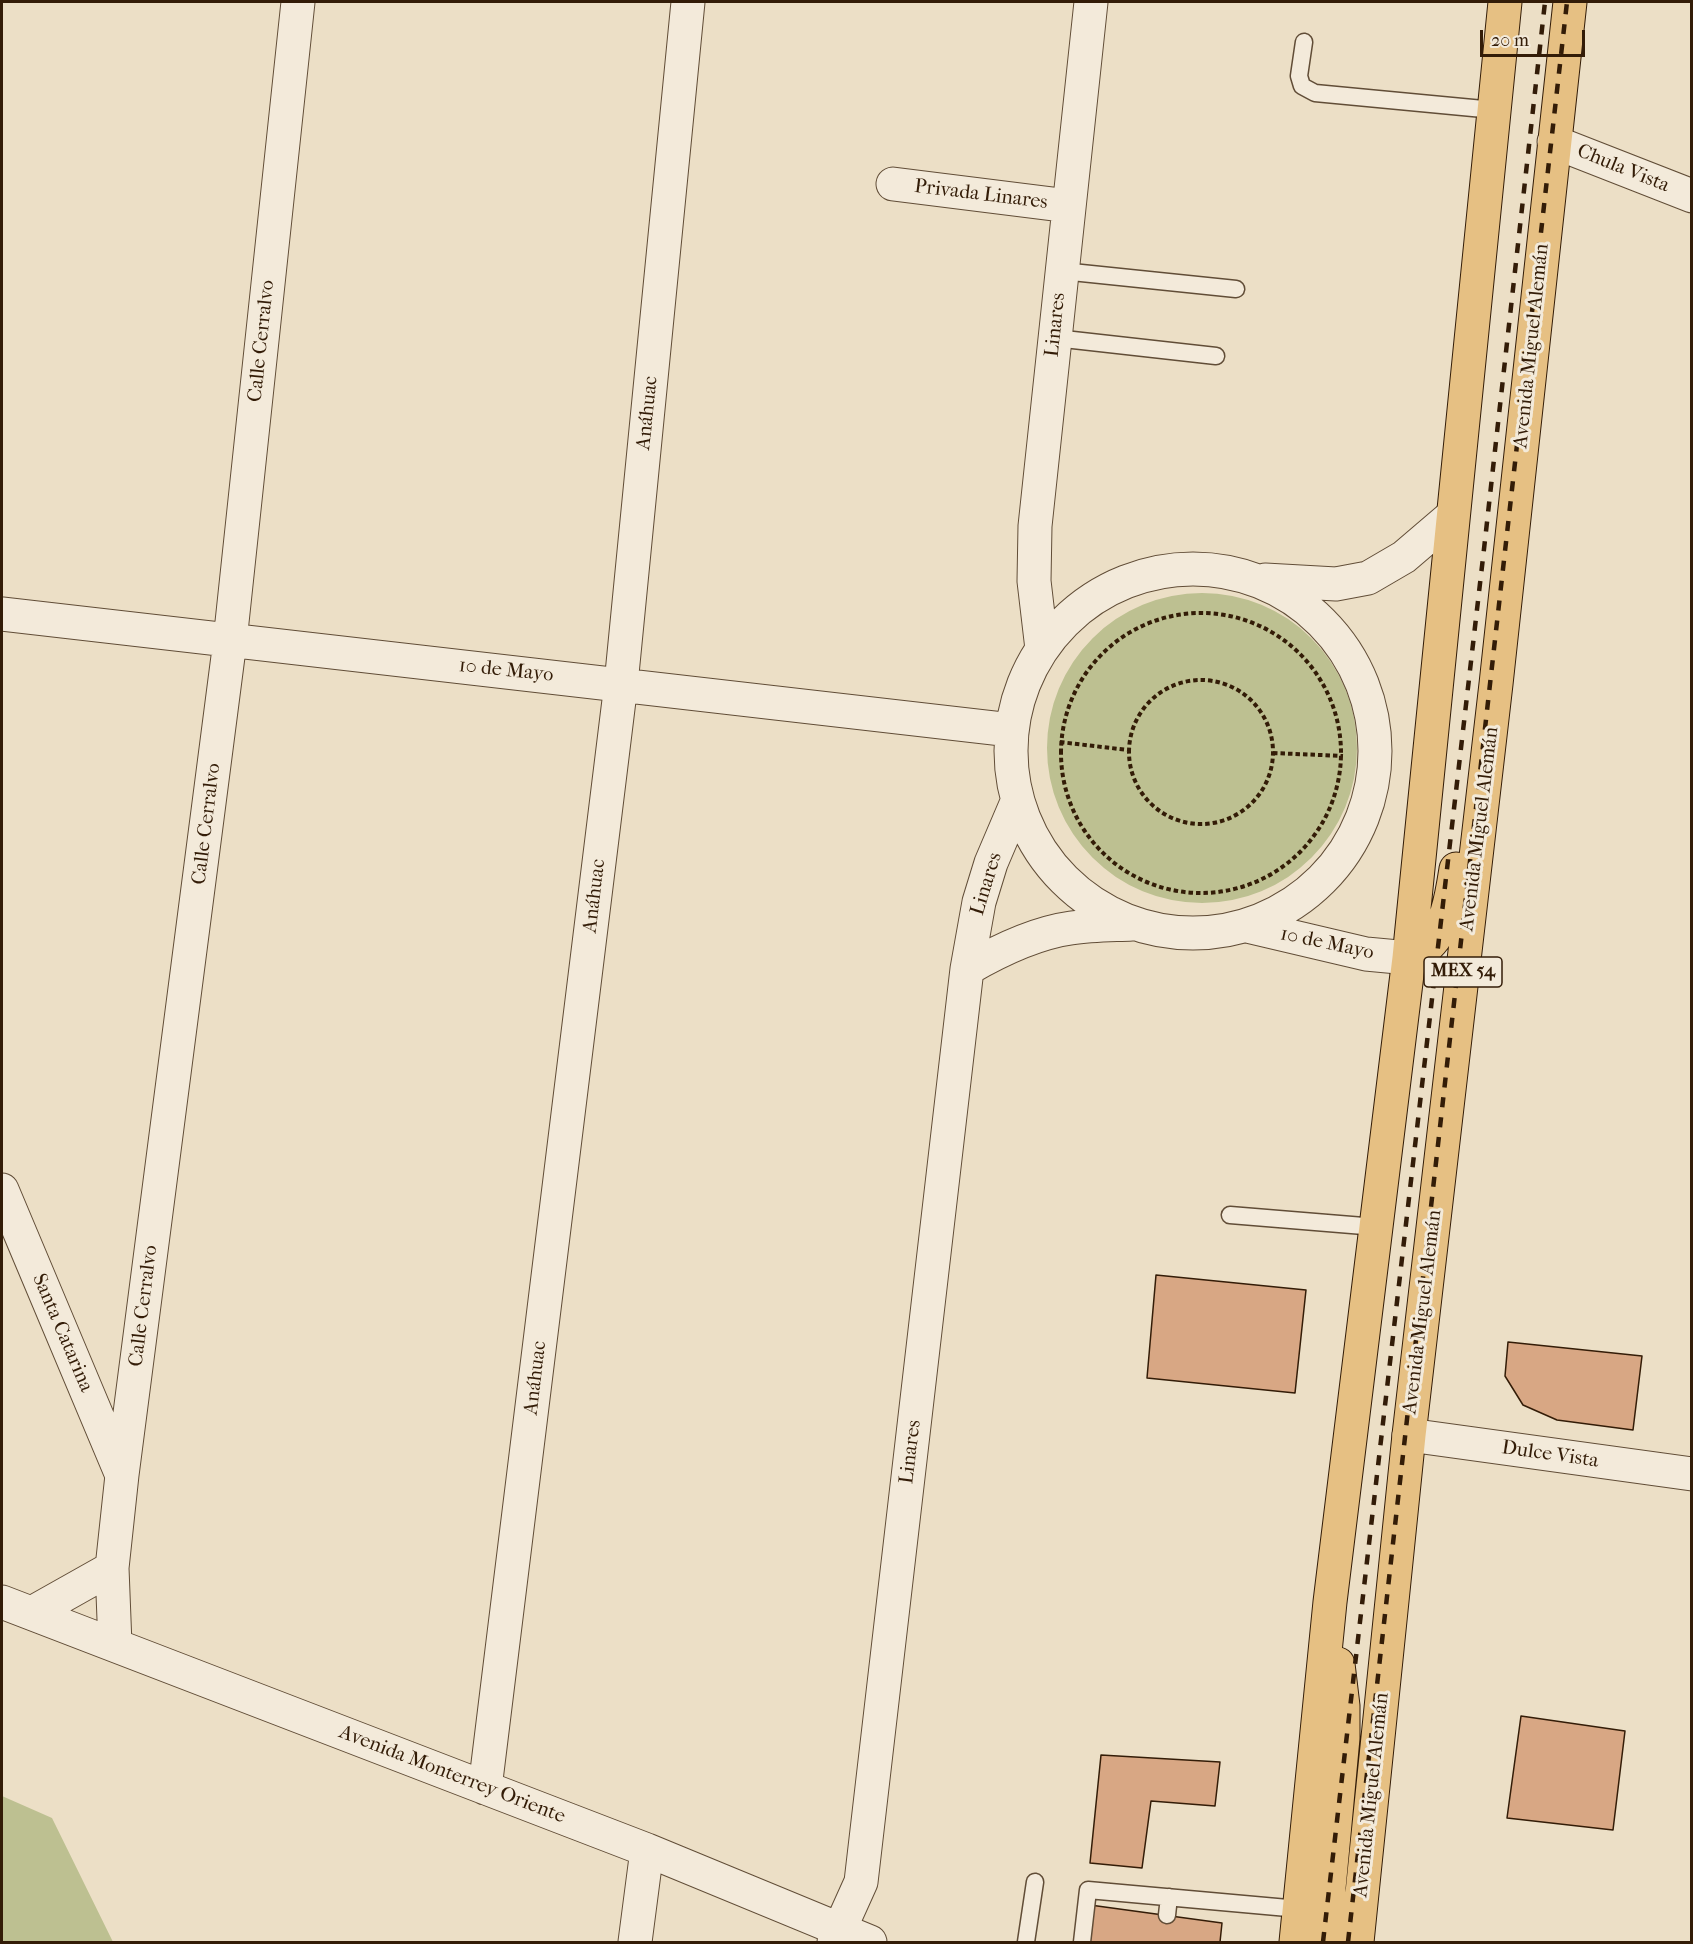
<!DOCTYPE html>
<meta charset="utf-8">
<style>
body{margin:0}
#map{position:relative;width:1693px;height:1944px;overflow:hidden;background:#ecdfc6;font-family:"IM FELL French Canon",serif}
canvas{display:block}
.frame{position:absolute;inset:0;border:3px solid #331c07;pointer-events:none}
.scale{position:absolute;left:1480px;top:30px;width:105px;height:27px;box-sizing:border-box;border:3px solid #331c07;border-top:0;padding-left:8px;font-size:18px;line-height:21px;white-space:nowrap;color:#331c07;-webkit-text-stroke:4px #f3eada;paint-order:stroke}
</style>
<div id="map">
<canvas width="1693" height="1944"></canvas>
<div class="frame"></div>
<div class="scale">20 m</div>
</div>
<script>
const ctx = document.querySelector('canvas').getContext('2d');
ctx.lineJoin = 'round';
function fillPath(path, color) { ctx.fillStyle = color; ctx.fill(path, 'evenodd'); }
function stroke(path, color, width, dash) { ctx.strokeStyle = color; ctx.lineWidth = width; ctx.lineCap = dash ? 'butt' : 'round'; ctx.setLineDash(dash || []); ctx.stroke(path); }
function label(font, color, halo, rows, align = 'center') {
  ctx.font = font + ' "IM FELL French Canon",serif'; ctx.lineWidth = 6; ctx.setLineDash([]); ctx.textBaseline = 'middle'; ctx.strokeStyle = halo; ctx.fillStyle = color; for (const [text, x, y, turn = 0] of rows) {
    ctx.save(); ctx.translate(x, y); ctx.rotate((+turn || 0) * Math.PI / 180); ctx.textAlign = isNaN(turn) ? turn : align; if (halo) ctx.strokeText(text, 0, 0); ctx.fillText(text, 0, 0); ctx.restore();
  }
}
fillPath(new Path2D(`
 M1047 748a155 155 0 1 1 310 0a155 155 0 1 1-310 0Z
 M2,1796l50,22 61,124h-111z`), '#bdc091');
const building = new Path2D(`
 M1156,1275l150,15 -11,103 -148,-15z
 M1508,1342l134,14 -9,74 -76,-10 -34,-15 -18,-29z
 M1521,1716l104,15 -12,99 -106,-12z
 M1101,1755l119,7 -5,44 -64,-5 -9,67 -52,-5z
 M1090,1905l132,18 -2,19h-135z`);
fillPath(building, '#d8a784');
stroke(building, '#331c07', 1.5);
const service = new Path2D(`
 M1304,42l-5,34 3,10 13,7 179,17
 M1062,271l174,18
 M1055,338l161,18
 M1230,1215l146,12
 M1167,1915l2,-18
 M1026,1942l9,-60
 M1082,1942l6,-52 211,19`);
const minor = new Path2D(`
 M1554,142l138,54
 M893,184l176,22
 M1011 751a182 182 0 1 1 364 0a182 182 0 1 1-364 0Z
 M1265,580l71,4 32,-6 36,-21 48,-41
 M2,614l1009,116
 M1042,649l-8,-68 1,-55 56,-524
 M1247,926l119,28 43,4
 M967,969c31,-18 68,-36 104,-41 20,-3 41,-3 61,-4
 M2,1190l119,283
 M1409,1435l283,39
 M2,1602l645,248 223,92
 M32,1613l80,-45
 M115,1645l-3,-77 10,-93 108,-834 68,-639
 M485,1788l136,-1104 67,-682
 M635,1942l12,-92
 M834,1942l27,-60 106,-913 12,-67 12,-39 26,-61`);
const trunk = new Path2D(`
 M1409,958c5,-3 12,-6 16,-10 22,-18 27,-53 31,-79
 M1296,1942l34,-340 79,-644 96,-956
 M1330,1942l-1,-3v-51l14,-150v-32l-5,-42
 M1357,1942l52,-507 87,-751 74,-682`);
stroke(service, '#614d37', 19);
stroke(minor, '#614d37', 35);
stroke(trunk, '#331c07', 35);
stroke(new Path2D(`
 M1061 753a140 140 0 1 1 280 0a140 140 0 1 1-280 0Z
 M1129 752a72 72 0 1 1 144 0a72 72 0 1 1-144 0Z
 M1060,742l68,8
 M1273,753l70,3`), '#331c07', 4, [4.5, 3]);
stroke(service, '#f3eada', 16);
stroke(minor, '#f3eada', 33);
stroke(trunk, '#e6c083', 33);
stroke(new Path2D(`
 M1323,1942l161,-1393 61,-547
 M1348,1942l219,-1940`), '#331c07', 4.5, [10, 10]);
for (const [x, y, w] of [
 [1463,972,78]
]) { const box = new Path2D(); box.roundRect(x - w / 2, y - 15, w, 30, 4.5); ctx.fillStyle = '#f3eada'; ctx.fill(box); stroke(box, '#331c07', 1.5); }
label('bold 18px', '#331c07', null, [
 ["MEX 54",1463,972]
]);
label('20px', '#331c07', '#f3eada', [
 ["Chula Vista",1623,169,22],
 ["Privada Linares",981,195,7],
 ["Linares",1056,325,-84],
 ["Calle Cerralvo",262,341,-84],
 ["Avenida Miguel Alemán",1532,346,-84],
 ["Anáhuac",648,413,-84],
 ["10 de Mayo",506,671,6],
 ["Calle Cerralvo",207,824,-83],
 ["Avenida Miguel Alemán",1480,829,-83],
 ["Linares",987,884,-73],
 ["Anáhuac",595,896,-83],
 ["10 de Mayo",1327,944,12],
 ["Calle Cerralvo",144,1306,-83],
 ["Avenida Miguel Alemán",1423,1312,-83],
 ["Santa Catarina",62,1333,67],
 ["Anáhuac",536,1378,-83],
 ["Linares",911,1452,-83],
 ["Dulce Vista",1550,1455,8],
 ["Avenida Monterrey Oriente",452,1775,21],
 ["Avenida Miguel Alemán",1372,1795,-84]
]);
</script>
